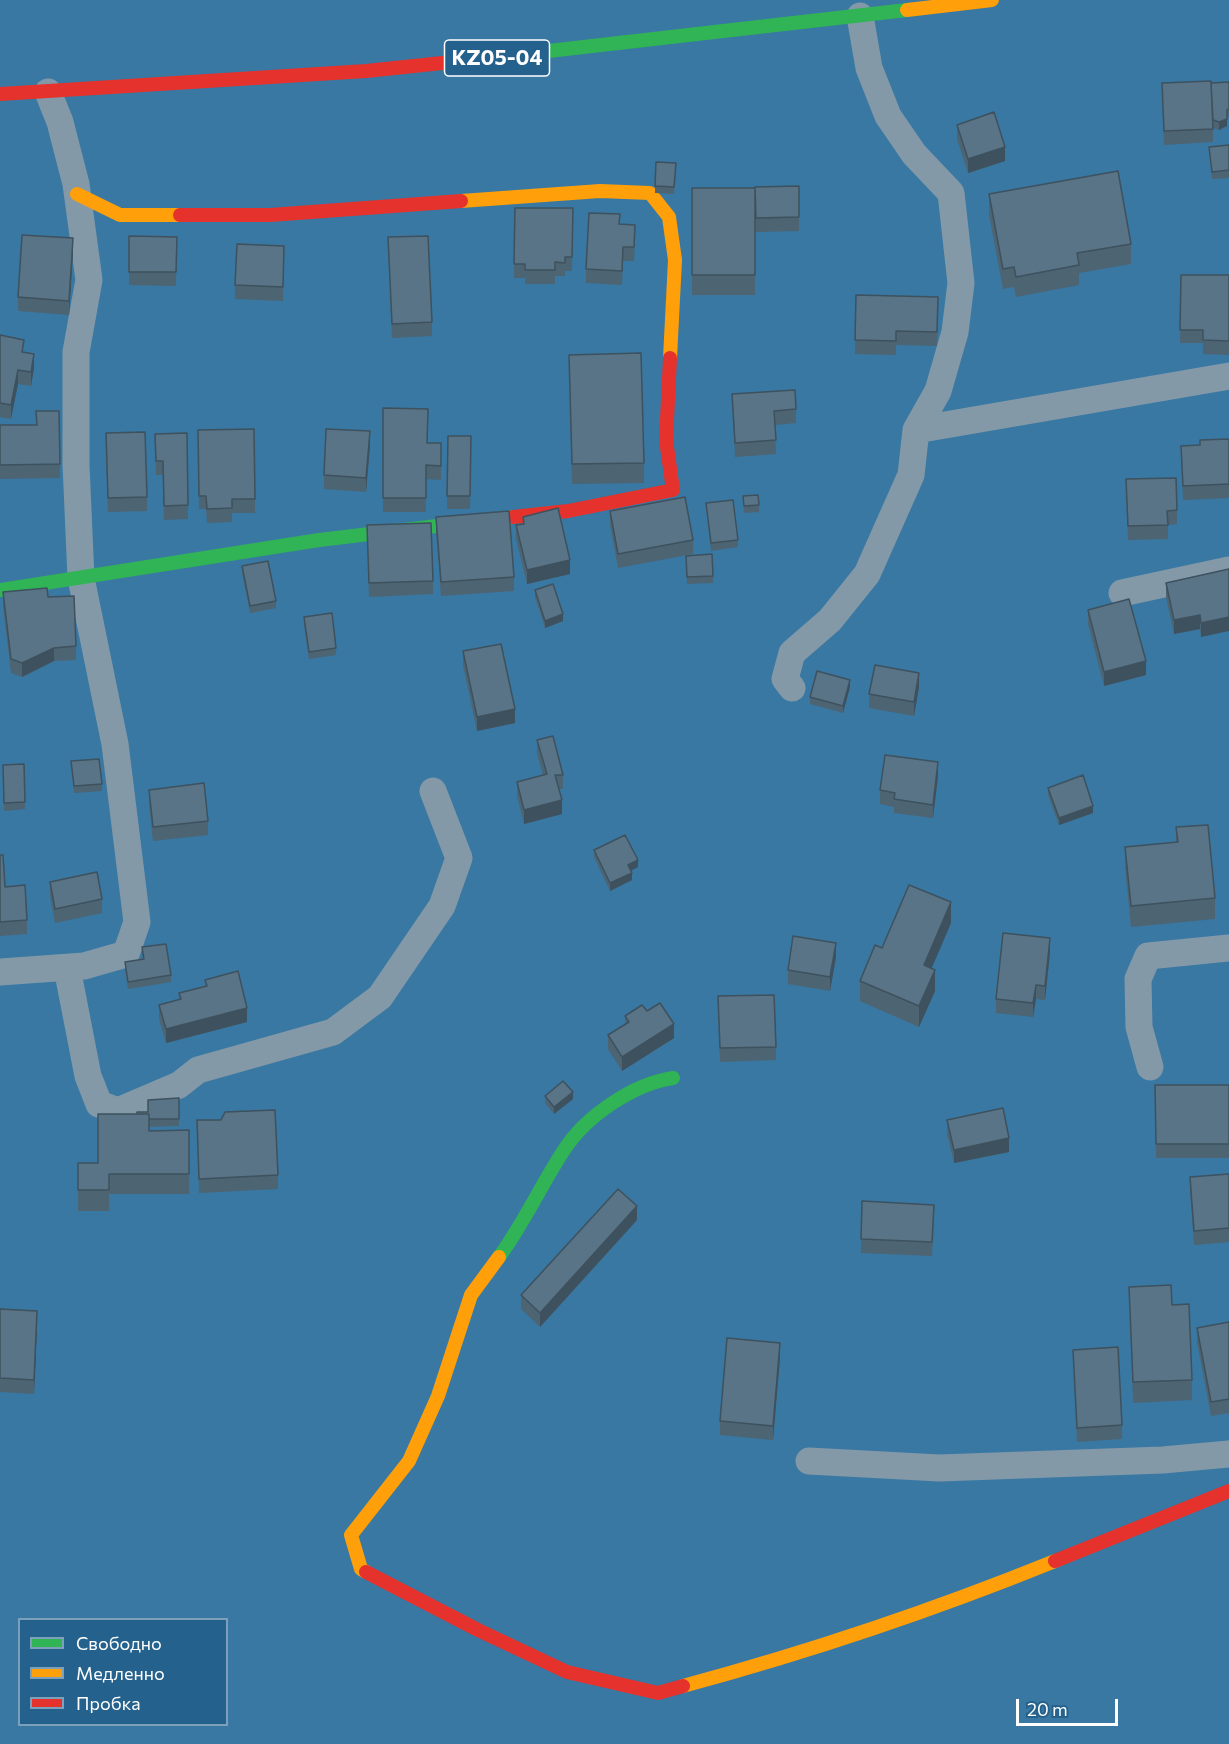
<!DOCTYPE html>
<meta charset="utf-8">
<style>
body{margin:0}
#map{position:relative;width:1229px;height:1744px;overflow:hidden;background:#3c5d74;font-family:Commissioner,sans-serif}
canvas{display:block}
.legend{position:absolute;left:18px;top:1618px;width:210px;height:108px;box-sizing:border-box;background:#24618c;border:2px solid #7ca0ba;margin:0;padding:8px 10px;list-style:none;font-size:18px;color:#fff}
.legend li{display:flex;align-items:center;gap:12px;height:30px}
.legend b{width:30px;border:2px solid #7ca0ba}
.scale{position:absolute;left:1016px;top:1699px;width:102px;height:27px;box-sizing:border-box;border:3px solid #fff;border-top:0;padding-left:8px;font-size:18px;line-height:21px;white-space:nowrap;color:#fff;-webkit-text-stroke:4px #24618c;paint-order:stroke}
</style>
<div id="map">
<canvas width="1229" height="1744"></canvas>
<ul class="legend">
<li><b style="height:8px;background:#30b455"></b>Свободно</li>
<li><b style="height:8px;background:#ff9f0a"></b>Медленно</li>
<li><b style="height:8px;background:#e5322d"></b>Пробка</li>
</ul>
<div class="scale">20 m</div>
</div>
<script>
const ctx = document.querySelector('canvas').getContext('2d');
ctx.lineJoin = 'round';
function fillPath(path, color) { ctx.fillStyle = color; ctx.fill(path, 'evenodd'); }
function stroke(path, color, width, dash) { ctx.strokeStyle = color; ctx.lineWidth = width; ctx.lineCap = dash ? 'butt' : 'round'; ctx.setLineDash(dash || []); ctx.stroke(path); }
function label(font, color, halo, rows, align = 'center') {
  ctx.font = font + ' Commissioner,sans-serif'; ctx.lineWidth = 4.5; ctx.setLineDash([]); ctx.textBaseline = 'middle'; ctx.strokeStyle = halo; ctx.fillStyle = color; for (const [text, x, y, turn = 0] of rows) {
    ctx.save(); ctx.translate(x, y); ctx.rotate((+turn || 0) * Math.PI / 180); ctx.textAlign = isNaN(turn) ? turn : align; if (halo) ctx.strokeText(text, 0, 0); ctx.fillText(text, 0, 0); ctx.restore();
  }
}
fillPath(new Path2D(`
 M0,0h1229v1744h-1229zM20,1620h206v104h-206z`), '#3978a2');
stroke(new Path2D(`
 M916,430l313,-54
 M1122,593l107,-23
 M792,688l-7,-9 7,-26 38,-33 37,-46 44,-99 5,-45 22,-39 17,-59 6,-49 -10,-90 -37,-39 -26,-38 -19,-48 -9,-52
 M67,968l21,108 11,28 19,7 61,-26 19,-15 135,-38 47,-35 62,-91 17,-48 -26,-67
 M0,972l84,-6 42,-12 11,-32 -22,-178 -34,-166 -5,-113v-113l13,-72 -13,-96 -16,-62 -12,-30
 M1150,1067l-11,-40 -1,-48 10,-23 81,-8
 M809,1461l130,7 224,-8 66,-6`), '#8399a8', 27);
stroke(new Path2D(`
 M461,61l446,-51
 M0,590l319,-50 194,-23
 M499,1257c25,-34 42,-72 65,-107 22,-34 69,-66 109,-72`), '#30b455', 14);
stroke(new Path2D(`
 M907,10l85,-10
 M77,194l43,21h60
 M461,201l139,-10 50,2 19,24 6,43 -5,98
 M366,1572l-5,-3 -10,-34 58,-74 29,-65 33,-101 28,-38
 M683,1686c126,-34 251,-76 372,-125`), '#ff9f0a', 14);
stroke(new Path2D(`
 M0,94l366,-23 95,-10
 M180,215h90l191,-14
 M513,517l55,-6 105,-21 -7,-50 4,-82
 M1055,1561l174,-70
 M366,1572l112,58 89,42 91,21 25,-7`), '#e5322d', 14);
fillPath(new Path2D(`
 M1229,82v34l-2,1v9l-8,4 -6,-2v14l-49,3 -2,-62z
 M957,125l48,36 -37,12 -11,-34z
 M1229,145v33l-17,1 -3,-32z
 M676,170l-2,24 -19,-1v-7z
 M799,186v45l-43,1 -1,-31v94h-63v-107h63z
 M989,194l142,50v20l-52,9v12l-63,12 -2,-10 -11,2 -14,-74z
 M515,208h58l-1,63h-7v5h-10v8h-30v-6h-11z
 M620,224l15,15 -1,22h-11l-1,24 -36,-2v-14z
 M129,236l48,1 -1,49 -47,-1z
 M388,237l44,85v14l-40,2z
 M73,252l-4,63 -51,-4v-14z
 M284,260l-1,41 -48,-2v-14z
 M1181,275h48v80l-26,-1v-11h-23z
 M856,295l82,2 -1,49 -41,-1v10l-41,-1z
 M0,335l24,17 10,16 -3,18 -13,-2 -7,35 -11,-2z
 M569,355l75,108v20l-72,1z
 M732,394l64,15v14l-21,2 1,29 -41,3z
 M383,408l45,35h13v37l-15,-1v33h-43z
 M59,411l1,67 -60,1v-54h36z
 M254,429l1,84h-23v9l-25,1 -1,-14h-7l-1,-79z
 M187,433l1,86 -24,1 -1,-45h-7l-1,-41z
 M448,436h23l-1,73h-23z
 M1229,439v59l-46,2 -2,-54 19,-1z
 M370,445l-4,47 -42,-3v-14z
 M106,447l41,50v14l-39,1z
 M1126,479l51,31v14l-9,1v14l-40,1z
 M743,496l16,9v7l-15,1z
 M706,503l32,37v7l-27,4z
 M610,511l83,29v14l-75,14 -8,-43z
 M436,517l78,60v14l-73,5 -5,-65z
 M523,517l47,57 -43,10 -11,-45v-14l7,-1z
 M367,525l66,56v13l-64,3z
 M686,556l27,20v7l-26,1z
 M242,566l34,35v7l-26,5 -8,-40z
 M1229,569l-28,68 -1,-8 -26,5 -8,-37v-14z
 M535,590l28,31 -18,7 -10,-31z
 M3,592l45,5 28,49v14l-22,1 -32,16 -11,-4 -8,-67z
 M1088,610l58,65 -42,11 -16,-62z
 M304,617l32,31v7l-27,4 -5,-35z
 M463,651l52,72 -38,8 -14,-66z
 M850,687l-7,26 -33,-9v-7z
 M919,687l-5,29 -45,-8v-14z
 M537,740l26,35v14h-4l3,25 -38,10 -7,-28v-14l26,-7 -6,-21z
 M71,761l31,23v7l-28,2z
 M24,764l1,45 -21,2 -1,-46z
 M938,776l-5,42 -39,-5v-6l-14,-3v-14z
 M1048,788l45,25 -34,12 -11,-30z
 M149,790l59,31v14l-55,6 -4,-37z
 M1176,827l39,71v21l-84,8 -6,-60v-20l51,-5z
 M594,850l44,17 -7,4 1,9 -22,11 -16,-34z
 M0,855l5,32 22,33v14l-27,2z
 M50,882l52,17v14l-47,10 -5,-27z
 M951,923l-20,46 4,22 -16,36 -59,-26v-20l22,-33z
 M142,947l29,28v7l-43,7 -3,-20v-7l18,-2z
 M1050,952l-5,48 -9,-1 -3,18 -37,-4v-14z
 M836,957l-6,34 -42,-7v-14z
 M205,980l42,42 -81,21 -7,-24v-14l20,-5v-7l26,-7z
 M718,996l58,51v13l-56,2z
 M647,1011l27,27 -52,33 -14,-22v-14l17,-11v-8z
 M1155,1085h74v73h-73z
 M545,1096l28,3 -19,15 -9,-11z
 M179,1098v28l-30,1v4l40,-1v64h-80v17h-31v-48h20l39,-49 11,-2z
 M197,1120l81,55v14l-79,4z
 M947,1120l62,32 -55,11 -7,-29z
 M1229,1174v68l-35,3 -4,-54v-14z
 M934,1219l-2,37 -71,-3v-14z
 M637,1220l-97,107 -19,-18v-14z
 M1129,1287l43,18 20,75v20l-59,3z
 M0,1309l37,16 -3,69 -34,-2z
 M1229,1322v91l-18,3 -14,-74v-14z
 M1073,1350l49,75v14l-45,3z
 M780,1357l-7,83 -53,-5v-14z`), '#4d6473');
fillPath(new Path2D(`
 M1227,119v7l-8,4v-8z
 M1005,147v14l-37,12v-14z
 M73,238v14l-4,63v-14z
 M34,354v14l-3,18v-14z
 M18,370v14l-7,35v-14z
 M370,431v14l-4,47v-14z
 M570,560v14l-43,10v-14z
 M563,614v7l-18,7v-7z
 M1200,615v14l-26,5v-14z
 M1229,617v14l-28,6v-14z
 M54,648v13l-32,16v-14z
 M1146,661v14l-42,11v-14z
 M919,673v14l-5,29v-14z
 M850,680v7l-7,26v-7z
 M515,709v14l-38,8v-14z
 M938,762v14l-5,42v-13z
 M562,800v14l-38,10v-14z
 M1093,806v7l-34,12v-7z
 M638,860v7l-10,5v-7z
 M632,873v7l-22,11v-8z
 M951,902v21l-27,63v-21z
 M1050,938v14l-5,48v-14z
 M836,943v14l-6,34v-14z
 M935,970v21l-16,36v-21z
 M1036,985v14l-3,18v-14z
 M247,1008v14l-81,21v-14z
 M674,1024v14l-52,33v-14z
 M573,1092v7l-19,15v-7z
 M1009,1138v14l-55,11v-13z
 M637,1206v14l-97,107v-14z
 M37,1311v14l-3,69v-14z
 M780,1343v14l-7,83v-14z`), '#3e515e');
const building = new Path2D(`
 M1211,81l2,48 -49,2 -2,-48z
 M1229,82v27l-2,1v9l-8,3 -6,-2 -2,-37z
 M994,112l11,35 -37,12 -11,-34z
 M1229,145v25l-17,2 -3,-25z
 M656,162l20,1 -2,24 -19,-1z
 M1118,171l13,73 -54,9 2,12 -63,12 -2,-10 -11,2 -14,-75z
 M799,186v31l-43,1 -1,-31z
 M692,188h63v87h-63z
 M515,208h58l-1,49h-7v6l-10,-1v8h-30v-6h-11z
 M589,213l31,1 -1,10 16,1 -1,22h-11l-1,24 -36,-2z
 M22,235l51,3 -4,63 -51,-4z
 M129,236l48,1 -1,35h-47z
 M428,236l4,86 -40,2 -4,-87z
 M237,244l47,2 -1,41 -48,-2z
 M1181,275h48v66l-26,-1v-10h-23z
 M856,295l82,2 -1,35 -41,-1v10l-41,-1z
 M0,335l24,5 -2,12 12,2 -3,18 -13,-2 -7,35 -11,-2z
 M641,353l3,110 -72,1 -3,-109z
 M795,390l1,19 -22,2 2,29 -41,3 -3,-49z
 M383,408l45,1 -1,34h14v23l-15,-1v33h-43z
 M36,411h23l1,53 -60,1v-40h37z
 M254,429l1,70h-23v9l-25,1 -1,-13h-7l-1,-66z
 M326,429l44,2 -4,47 -42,-3z
 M145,432l2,65 -39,1 -2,-65z
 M187,433l1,72 -24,1 -1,-45h-7l-1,-27z
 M448,436h23l-1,60h-23z
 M1229,439v45l-46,2 -2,-40 19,-1v-5z
 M1176,478l1,32 -10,1 1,14 -40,1 -2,-47z
 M758,495l1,10 -15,1 -1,-10z
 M685,497l8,43 -75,14 -8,-43z
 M733,500l5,40 -27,3 -5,-40z
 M558,508l12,52 -43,10 -11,-45 8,-1 -1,-7z
 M509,511l5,66 -73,5 -5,-65z
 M431,523l2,58 -64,2 -2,-58z
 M712,554l1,22 -26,1 -1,-21z
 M268,561l8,40 -26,5 -8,-40z
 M1229,569v48l-28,6 -1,-8 -26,5 -8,-37z
 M553,584l10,30 -18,7 -10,-31z
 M47,588l1,9 26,-1 2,50 -22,2 -32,15 -11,-4 -8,-67z
 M1129,599l17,62 -42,11 -16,-62z
 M332,613l4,35 -27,4 -5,-35z
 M501,644l14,65 -38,8 -14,-66z
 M875,665l44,8 -5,29 -45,-8z
 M817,671l33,9 -7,26 -33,-9z
 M553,736l10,39h-8l7,25 -38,10 -7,-28 30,-8 -10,-34z
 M885,755l53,7 -5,43 -39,-6 1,-6 -15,-3z
 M99,759l3,25 -28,2 -3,-25z
 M24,764l1,38 -21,1 -1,-38z
 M1083,775l10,31 -34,12 -11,-30z
 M204,783l4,38 -55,6 -4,-37z
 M1208,825l7,73 -84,8 -6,-59 53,-5 -2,-15z
 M625,835l13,25 -10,5 4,8 -22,10 -16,-33z
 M0,855h3l2,32 20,-2 2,35 -27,2z
 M97,872l5,27 -47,10 -5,-27z
 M909,885l42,17 -27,63 11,5 -16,36 -59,-25 15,-36 7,3z
 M1003,933l47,5 -5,48 -9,-1 -3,18 -37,-4z
 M793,936l43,7 -6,34 -42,-7z
 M166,944l5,31 -43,7 -3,-20 19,-3 -2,-12z
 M238,971l9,37 -81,21 -7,-24 22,-6 -2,-6 28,-7 -2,-6z
 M774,995l2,52 -56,1 -2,-52z
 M660,1003l14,21 -52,33 -14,-22 21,-13 -4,-6 17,-11 5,6z
 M563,1081l10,11 -19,15 -9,-11z
 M1155,1085h74v59h-73z
 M179,1098v21h-30v-5h-12v-2h11v-12z
 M1003,1108l6,30 -55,12 -7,-30z
 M275,1110l3,65 -79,4 -2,-59h24l4,-8z
 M98,1114h51v17l40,-1v44h-80v16h-31v-27h20z
 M1229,1174v54l-35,3 -4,-54z
 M618,1189l19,17 -97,107 -19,-18z
 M862,1201l72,4 -2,37 -71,-3z
 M1171,1285l1,20 17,-1 3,76 -59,2 -4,-95z
 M0,1309l37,2 -3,69 -34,-2z
 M1229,1322v77l-18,3 -14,-74z
 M727,1338l53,5 -7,83 -53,-5z
 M1118,1347l4,78 -45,3 -4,-78z`);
fillPath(building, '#597486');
stroke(building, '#3e515e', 1.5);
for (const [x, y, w] of [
 [497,58,105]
]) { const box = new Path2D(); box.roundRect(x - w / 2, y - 18, w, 36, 4.5); ctx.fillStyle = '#24618c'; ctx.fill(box); stroke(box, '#fff', 1.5); }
label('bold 21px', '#fff', null, [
 ["KZ05-04",497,58]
]);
</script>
